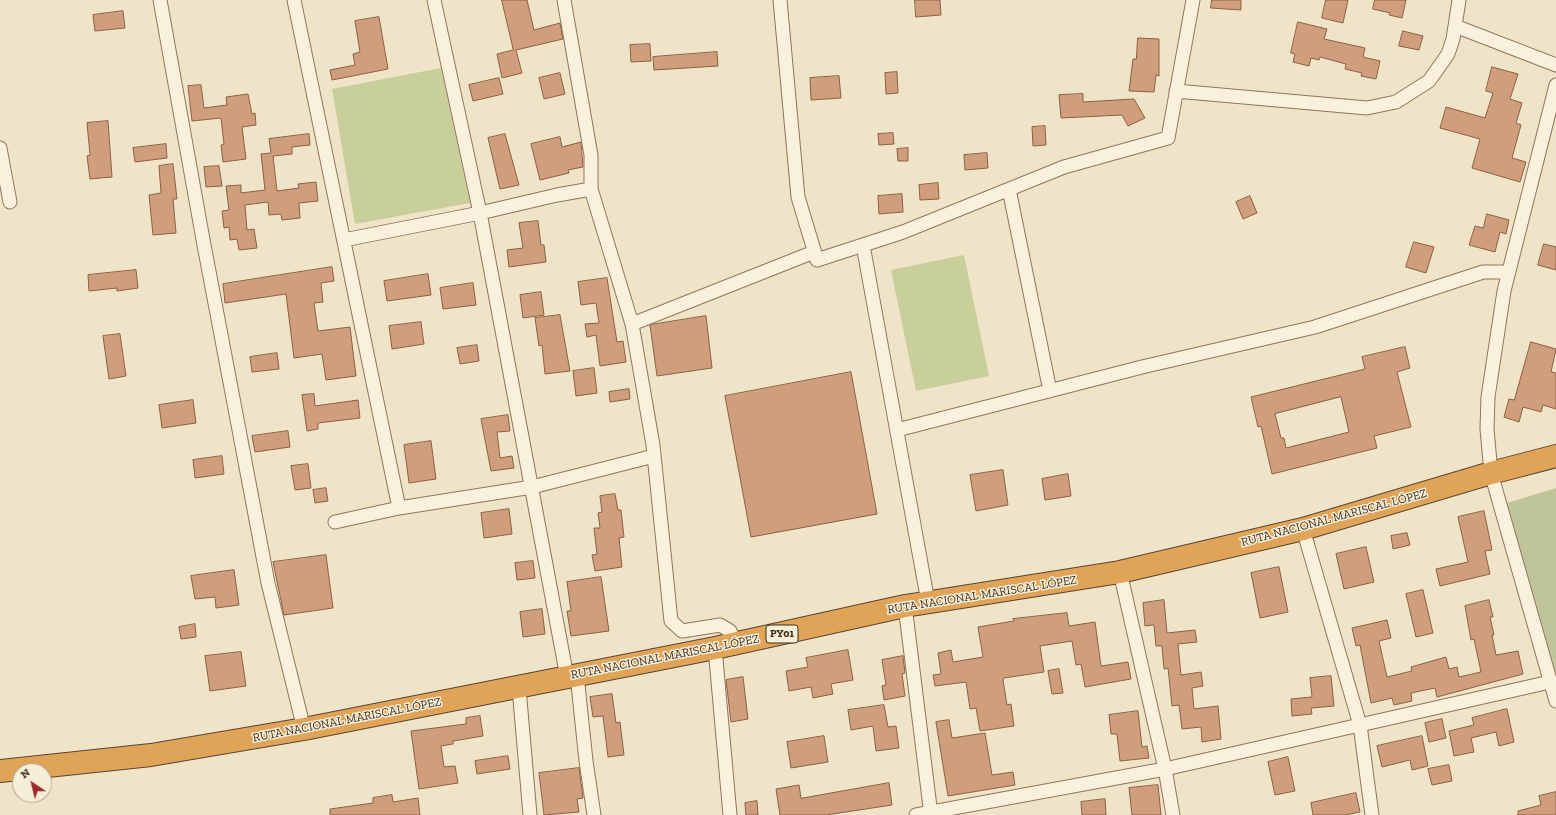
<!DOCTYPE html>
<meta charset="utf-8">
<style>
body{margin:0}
#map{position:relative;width:1556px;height:815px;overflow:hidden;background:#f0e4c8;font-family:"Zilla Slab",serif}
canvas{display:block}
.north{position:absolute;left:12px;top:763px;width:40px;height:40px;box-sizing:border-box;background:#f7eed8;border:1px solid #ada18e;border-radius:50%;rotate:325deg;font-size:11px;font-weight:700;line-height:16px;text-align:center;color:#3d2e20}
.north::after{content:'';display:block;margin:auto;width:14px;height:18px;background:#9e2a2b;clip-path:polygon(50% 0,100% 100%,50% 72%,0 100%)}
</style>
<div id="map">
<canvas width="1556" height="815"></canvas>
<div class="north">N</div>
</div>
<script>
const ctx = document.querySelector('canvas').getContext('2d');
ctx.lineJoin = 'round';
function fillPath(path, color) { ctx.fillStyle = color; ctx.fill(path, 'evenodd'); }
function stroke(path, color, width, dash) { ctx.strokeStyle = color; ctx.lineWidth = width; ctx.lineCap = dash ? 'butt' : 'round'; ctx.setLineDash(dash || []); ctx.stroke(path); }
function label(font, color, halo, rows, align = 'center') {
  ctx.font = font + ' "Zilla Slab",serif'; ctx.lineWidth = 3; ctx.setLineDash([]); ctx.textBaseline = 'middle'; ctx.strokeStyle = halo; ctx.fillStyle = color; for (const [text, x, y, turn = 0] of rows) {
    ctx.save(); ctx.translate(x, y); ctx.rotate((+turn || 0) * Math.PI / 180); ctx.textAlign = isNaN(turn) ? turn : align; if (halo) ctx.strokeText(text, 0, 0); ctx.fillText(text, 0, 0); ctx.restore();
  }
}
fillPath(new Path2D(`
 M441,68l29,135 -115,21 -23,-135z
 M964,255l25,121 -73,15 -25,-121z`), '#c9cf9b');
fillPath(new Path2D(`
 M1556,488v196l-49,-181z`), '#bfc49a');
const building = new Path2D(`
 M502,0h25l7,30 26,-7 3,16 -47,11 6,23 -20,5 -5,-24 16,-4z
 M915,0h25l1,15 -25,2z
 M1212,0h29v10l-30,-2z
 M1326,0h22l-5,23 -21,-5z
 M1375,0h31l-4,18 -13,-3 1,-2 -17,-4z
 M123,11l2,17 -30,3 -2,-16z
 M379,17l9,52 -56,11 -2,-10 25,-5 -2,-11 7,-2 -5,-31z
 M1298,22l29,7 -3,10 41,9 -2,9 17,4 -4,18 -15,-3 1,-3 -17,-4 1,-5 -26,-7 -1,3 -8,-2 -2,8 -16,-4 2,-8 -4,-1z
 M1403,31l20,5 -4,14 -20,-4z
 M1138,38l21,1v37l-3,-1 -2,17 -25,-1 4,-32h3z
 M650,44l1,17 -20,1 -1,-17z
 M717,52l1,14 -64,4 -1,-13z
 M1492,67l26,7 -8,25 12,4 -6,20 5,2 -9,33 14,4 -6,20 -48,-14 8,-29 -40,-11 6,-21 39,11 8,-25 -7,-2z
 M897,72l1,21 -12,1 -1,-21z
 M560,73l5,21 -21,5 -5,-21z
 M839,76l2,22 -30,2 -1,-22z
 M499,78l4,16 -30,7 -4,-16z
 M201,85l3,23 23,-3 -1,-8 22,-3 4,20 3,-1 1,12 -14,2 4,32 -23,3 -2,-17 3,-1 -3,-26 -29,3 -4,-35z
 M1083,94v8l51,-3 11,19 -17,8 -6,-11 -61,3 -2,-23z
 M108,121l4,56 -22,2 -3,-23 3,-1 -3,-32z
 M1045,126l1,19 -13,1 -1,-19z
 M893,133l1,11 -15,1 -1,-11z
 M309,134l1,11 -18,2v7l-19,2 4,35 22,-3 -1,-4 18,-2 2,19 -19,2 1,15 -18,2 -1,-6 -12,1 -1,-13 -23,3 2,25 7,-1 3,19 -18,2 -2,-11 -7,1 -1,-13 -5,1 -2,-17 7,-1 -3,-24 15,-1v8l24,-3 -4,-36 10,-1 -2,-14z
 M505,134l14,51 -19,4 -12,-51z
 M560,137l2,10 19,-5 2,25 -15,3 1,3 -29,7 -9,-36z
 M166,144l1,14 -32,4 -2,-14z
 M908,148v13h-10l-1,-12z
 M987,153l1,15 -23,2 -1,-15z
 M173,164l4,35h-4l3,34 -23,2 -4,-40 12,-2 -2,-27z
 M219,166l3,20 -16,1 -2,-20z
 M938,183l1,16 -19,1 -1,-15z
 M902,194l1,18 -24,2 -1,-18z
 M1250,196l7,17 -14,6 -7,-17z
 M1487,214l22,6 -3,14 -6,-2 -5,20 -26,-7 6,-19 8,2z
 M538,221l3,24h3l2,17 -37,5 -2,-17 16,-2 -4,-25z
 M1414,242l20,5 -8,26 -20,-6z
 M1544,244l12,3v23l-18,-5z
 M332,267l2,14 -13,2 2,19 -9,1 4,28 32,-4 6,49 -30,4 -4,-26 -28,4 -8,-64 -61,9 -2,-19z
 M136,270l2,18 -21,3v-3l-28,3 -1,-16z
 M428,274l3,21 -44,6 -3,-20z
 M607,278l10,64 6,-1 3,21 -26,4 -4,-31 -9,2 -2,-13 14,-1 -3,-20 -15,2 -3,-23z
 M473,283l3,22 -33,4 -3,-21z
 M541,292l3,23 -21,3 -3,-23z
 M560,315l10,56 -25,3 -3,-29 -3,1 -4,-28z
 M706,316l6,52 -55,8 -7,-51z
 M421,322l3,22 -32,5 -3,-23z
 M120,334l6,42 -17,3 -6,-43z
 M1531,342l25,7 -5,23 5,1v36l-13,-4 -2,7 -18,-5 -4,15 -15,-5 5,-18 5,1z
 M477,345l2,16 -19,3 -3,-16z
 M1405,347l5,21 -13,4 14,55 -37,9 3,12 -105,26 -11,-48 -3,1 -7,-30 114,-28 -3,-12zM1341,397l8,35 -63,16 -2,-10h-3l-6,-24z
 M277,353l2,16 -27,3 -2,-15z
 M594,368l3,25 -21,3 -3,-25z
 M851,372l26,142 -126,23 -26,-141z
 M629,389l1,10 -20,3 -1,-10z
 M314,394l1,12 43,-6 2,18 -42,5v6l-11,2 -5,-36z
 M193,400l3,23 -34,5 -3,-23z
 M508,415l2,16 -13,1 3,26 12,-2 2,12 -23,3 -10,-52z
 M288,431l2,16 -35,5 -3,-16z
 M431,441l5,38 -27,4 -5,-38z
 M222,456l2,18 -29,4 -2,-18z
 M308,464l3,24 -16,2 -4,-24z
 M1003,470l5,35 -32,6 -6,-36z
 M1068,474l3,22 -26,4 -3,-21z
 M326,488l2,13 -13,2 -2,-13z
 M615,494l3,16h3l3,27 -5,1 3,29 -27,4 -3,-16 5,-1 -3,-26h6l-2,-15 4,-1 -2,-16z
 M509,509l3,25 -28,4 -3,-25z
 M1484,511l8,39 -7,1 5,23 -50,12 -4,-17 32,-7 -10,-45z
 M1407,533l3,12 -17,4 -2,-13z
 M1366,547l8,35 -30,7 -8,-35z
 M326,555l7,53 -49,7 -11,-53z
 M533,561l2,17 -18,2 -2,-17z
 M1279,567l9,45 -28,6 -9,-45z
 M234,570l5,35 -23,3 -1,-11 -20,2 -4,-23z
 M601,577l8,54 -38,5 -4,-25h4l-4,-29z
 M1423,590l10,43 -17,4 -10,-43z
 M1164,600l3,33 28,-3 2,12 -19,2 3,31 20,-3 2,14 -11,2 2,21 24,-3 3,33 -19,3 -1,-15 -19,2 -3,-24 -7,1 -4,-38 -4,1 -2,-23h-6l-2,-21 -9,1 -2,-23z
 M1489,600l4,17h-3l4,18h-2l4,20 22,-4 5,23 -86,23 -2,-9 -24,5 1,8 -18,4 -2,-7 -21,5 -11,-58 -4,1 -4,-18 35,-8 4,18 -12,3 8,36 25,-6 -1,-4 35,-10 3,12 8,-2 2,10 22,-5 -7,-33 -3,1 -6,-34z
 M542,609l3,25 -22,3 -3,-25z
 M1067,613l2,13 26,-4 6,44 27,-4 3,17 -46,8 -4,-23 -5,1 -4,-24 -32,5 4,26 -40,6 -1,2 4,25 4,-1 3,22 -34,5 -4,-23 -6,1 -4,-27 -31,4 -2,-11 8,-1 -3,-21 13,-3 2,12 30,-5 -5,-30 36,-6 -1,-2z
 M195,624l1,13 -15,2 -2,-12z
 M848,650l5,30 -22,4 2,10 -20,4 -2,-11 -22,4 -3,-20 22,-4 -2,-9z
 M241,652l5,34 -36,5 -5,-35z
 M903,656l2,17 -3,1 3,22 -21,4 -2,-14 4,-1 -4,-25z
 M1059,669l4,24 -11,1 -4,-23z
 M1331,676l3,30 -23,2 1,6 -20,2 -1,-17 21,-2 -2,-19z
 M743,677l5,42 -17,3 -5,-42z
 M612,694l4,29 4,-1 4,33 -16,2 -5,-41 -10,1 -3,-20z
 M884,705l4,22 8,-1 3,22 -23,3 -3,-25 -22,4 -3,-20z
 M1507,709l7,33 -15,4 -3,-14 -25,6 3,14 -20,4 -5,-25 25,-6 -2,-7z
 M1138,711l4,36 5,-1 2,12 -29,3 -3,-27h-6l-2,-19z
 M480,716l3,20 -30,5v3l-12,2 3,21 11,-1 3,17 -39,6 -8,-58 55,-7v-6z
 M1442,719l4,19 -17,4 -4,-19z
 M949,720l3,18 33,-5 7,42 21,-3 2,13 -67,11 -12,-74z
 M824,736l4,26 -37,6 -4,-26z
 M1422,736l6,30 -16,4 -2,-10 -28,7 -5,-21z
 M508,756l2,13 -33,5 -2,-13z
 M1288,757l7,34 -20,4 -7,-33z
 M1449,765l3,16 -20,4 -4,-16z
 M579,768l4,30 -6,1 2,13 -35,3 -5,-42z
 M889,783l3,22 -66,10h-46l-4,-26 23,-4 2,13z
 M1158,785l3,30h-29l-3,-27z
 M1556,792v23h-38v-4l23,-6 -2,-9z
 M1356,793l4,19 -15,3h-32l-2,-12z
 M392,795l1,7 25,-4 2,17h-90v-6l43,-6v-5z
 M1105,799l1,16h-24l-1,-13z
 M757,801l1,14h-12l-1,-12z`);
fillPath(building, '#cf9f7d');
stroke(building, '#8d5f41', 1);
const street = new Path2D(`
 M160,0l44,245 64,338 36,146
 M294,0l105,508
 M434,0l46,213 87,464
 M564,0l27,155v34l41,135 21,121 18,176 11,10 38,-6 10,6 6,13
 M780,0l18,197 19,63 86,-28 161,-65 104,-29 25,-138
 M1455,26l101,39
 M1556,85l-52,206 -16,106 -1,32 4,44 65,228
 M1176,91l191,17 29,-6 33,-21 19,-27 5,-15 6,-39
 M0,148l10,54
 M1009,189l41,202
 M344,240l136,-27 77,-18 34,-6
 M863,245l65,357
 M632,324l182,-72
 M897,430l245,-63 173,-40 168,-55h25
 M335,522l64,-14 133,-21 122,-31
 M1303,529l57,196 12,90
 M1120,572l45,197 8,46
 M905,606l26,209
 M715,648l15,167
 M577,675l9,86 8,54
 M519,688l11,127
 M916,815l249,-46 385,-87`);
const highway = new Path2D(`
 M0,771l151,-16 153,-26 411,-81 190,-42 215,-34 183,-43 188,-56 65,-17`);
stroke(street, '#8d765c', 15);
stroke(highway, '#5b4430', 24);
stroke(street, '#faf1dc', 13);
stroke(highway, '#e0a458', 22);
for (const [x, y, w] of [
 [782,634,32]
]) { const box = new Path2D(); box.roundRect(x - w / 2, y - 9, w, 18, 3); ctx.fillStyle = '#f7eed8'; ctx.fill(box); stroke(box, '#3d2e20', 1); }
label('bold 11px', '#3d2e20', null, [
 ["PY01",782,634]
]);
label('12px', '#3d2e20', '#f7eed8', [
 ["RUTA NACIONAL MARISCAL LÓPEZ",1334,518,-15],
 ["RUTA NACIONAL MARISCAL LÓPEZ",982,595,-9],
 ["RUTA NACIONAL MARISCAL LÓPEZ",665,657,-11],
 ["RUTA NACIONAL MARISCAL LÓPEZ",347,720,-11]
]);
</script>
